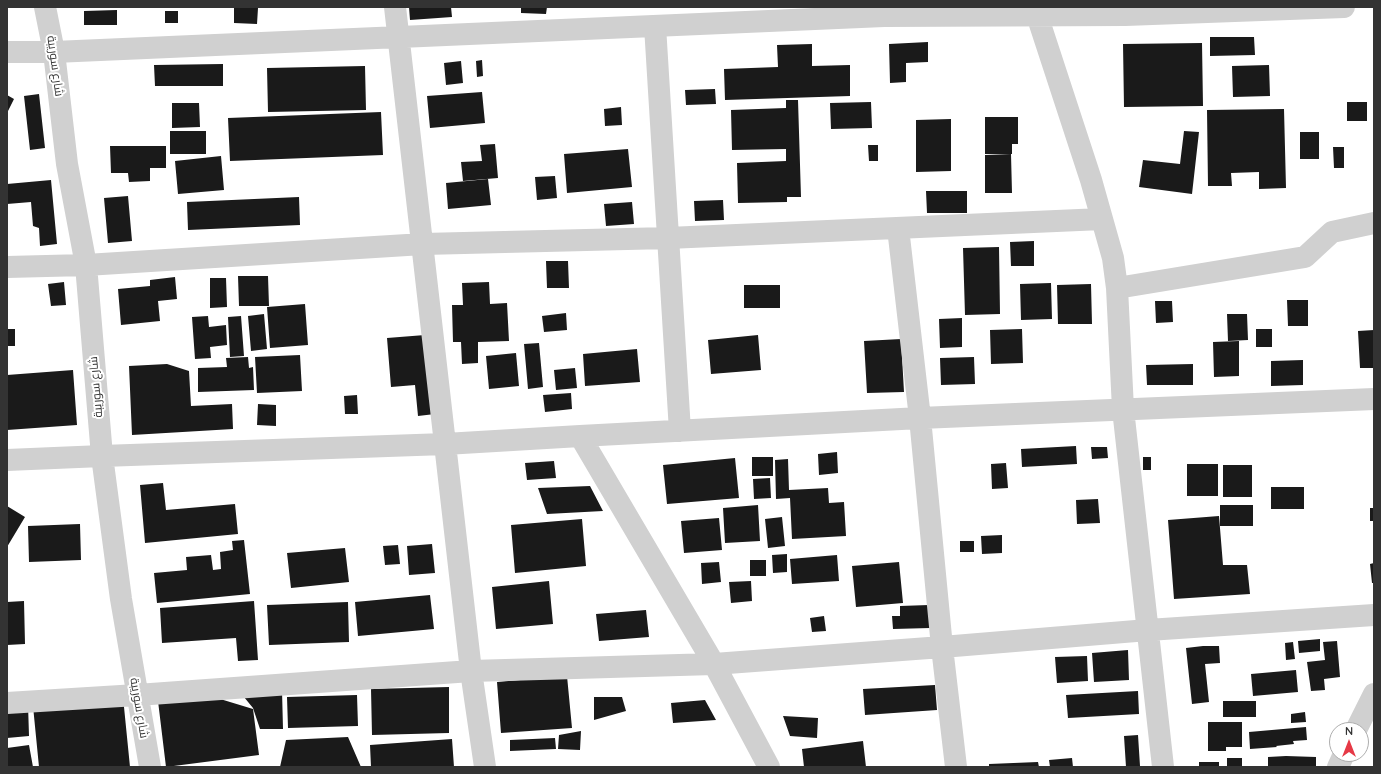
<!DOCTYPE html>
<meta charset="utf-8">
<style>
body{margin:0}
#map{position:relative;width:1381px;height:774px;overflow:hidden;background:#fff;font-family:Quicksand,sans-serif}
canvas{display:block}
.frame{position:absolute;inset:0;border:8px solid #333;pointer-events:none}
.north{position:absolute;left:1329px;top:722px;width:40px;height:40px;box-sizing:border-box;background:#fff;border:1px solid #adadad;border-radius:50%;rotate:0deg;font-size:11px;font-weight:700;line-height:16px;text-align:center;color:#333}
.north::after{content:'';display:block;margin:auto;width:14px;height:18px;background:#e63946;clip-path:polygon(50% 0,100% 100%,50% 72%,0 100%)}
</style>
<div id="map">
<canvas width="1381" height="774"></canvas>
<div class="frame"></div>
<div class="north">N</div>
</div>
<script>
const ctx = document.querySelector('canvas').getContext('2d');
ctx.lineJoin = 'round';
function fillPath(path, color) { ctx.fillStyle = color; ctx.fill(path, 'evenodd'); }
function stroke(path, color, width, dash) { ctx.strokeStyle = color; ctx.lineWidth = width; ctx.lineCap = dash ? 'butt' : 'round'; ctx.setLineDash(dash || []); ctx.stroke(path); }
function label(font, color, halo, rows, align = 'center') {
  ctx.font = font + ' Quicksand,Cairo,sans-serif'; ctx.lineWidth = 4; ctx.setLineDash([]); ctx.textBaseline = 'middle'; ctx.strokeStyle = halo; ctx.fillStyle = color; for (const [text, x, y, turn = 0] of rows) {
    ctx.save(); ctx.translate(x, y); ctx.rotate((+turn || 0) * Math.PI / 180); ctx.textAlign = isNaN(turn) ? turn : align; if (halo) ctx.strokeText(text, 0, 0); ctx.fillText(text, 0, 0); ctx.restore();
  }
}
fillPath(new Path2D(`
 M234,7l24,1 -1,16 -23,-1z
 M409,7h42l1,10 -42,3z
 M521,7h26l-1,7 -25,-1z
 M117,10v15h-33v-14z
 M165,11h13v12h-13z
 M1210,37h44l1,18 -45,1z
 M928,42v20l-22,1v19l-16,1 -1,-39z
 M1202,43l1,63 -79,1 -1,-63z
 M812,44v22l38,-1v31l-125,4 -1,-31 54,-2 -1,-22z
 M482,60l1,16 -6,1 -1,-16z
 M461,61l2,22 -17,2 -2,-22z
 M223,64v22h-68l-1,-21z
 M1269,65l1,31 -37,1 -1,-31z
 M365,66l1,44 -98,2 -1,-44z
 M715,89l1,15 -30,1 -1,-15z
 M482,92l3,31 -55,5 -3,-32z
 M39,94l6,54 -15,2 -6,-54z
 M7,95l7,4 -7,14z
 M786,100h12l3,97h-14v5l-49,1 -1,-40 49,-2v-12l-54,1 -1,-40 55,-2z
 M871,102l1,26 -41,1 -1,-26z
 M1347,102h20v19h-20z
 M172,103h27l1,24 -28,1z
 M621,107l1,18 -17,1 -1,-17z
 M1284,109l2,79 -27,1v-17l-28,1 1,13h-24l-1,-76z
 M381,112l2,43 -153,6 -2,-43z
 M985,117h33v27h-6v10h-27z
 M951,119v52l-35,1v-52z
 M170,131h36v23h-36z
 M1184,131l15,1 -7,62 -53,-7 4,-27 37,4z
 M1300,132h19v27h-19z
 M495,144l3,34 -35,3 -2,-19 21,-1 -2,-16z
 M868,145h10v16h-9z
 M110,146h56v22h-16v13l-21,1 -1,-9h-17z
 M1333,147h11v21h-10z
 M628,149l4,38 -65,6 -3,-39z
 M1011,154l1,39h-27v-38z
 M221,156l3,34 -46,4 -3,-33z
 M555,176l2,22 -20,2 -2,-23z
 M488,179l3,26 -43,4 -2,-26z
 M51,180l6,64 -17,2 -1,-18 -6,-2 -2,-24 -24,2v-20z
 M926,191h41v22h-40z
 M128,196l4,45 -24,2 -4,-45z
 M299,197l1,28 -112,5 -1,-28z
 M723,200l1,20 -29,1 -1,-20z
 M632,202l2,22 -28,2 -2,-22z
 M1034,241v25h-23l-1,-24z
 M999,247l1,67 -35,1 -2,-67z
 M546,261h22l1,27h-22z
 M238,276h30l1,30h-30z
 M175,277l2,22 -19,2 2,20 -39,4 -3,-36 32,-3v-6z
 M210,278h16l1,29 -17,1z
 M64,282l2,23 -15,1 -3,-22z
 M489,282l1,22 17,-1 2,38 -31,1v21l-16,1 -1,-22h-8l-1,-37h11l-1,-22z
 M1051,283l1,36 -31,1 -1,-36z
 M1091,284l1,40h-34l-1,-39z
 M744,285h36v23h-36z
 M1287,300h21v26h-20z
 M1155,301h17l1,21 -17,1z
 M305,304l3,41 -38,3 -3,-41z
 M566,313l1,17 -23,2 -2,-16z
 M264,314l3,35 -16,2 -3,-35z
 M1227,314h20l1,26 -20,1z
 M208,316l1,11 17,-2 1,20 -17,2 1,11 -16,1 -3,-42z
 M241,316l3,40 -14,1 -2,-40z
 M962,318v29l-22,1 -1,-29z
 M7,329h8v17h-8z
 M1022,329l1,34 -32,1 -1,-34z
 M1256,329h16v18h-16z
 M1374,330v38h-14l-2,-37z
 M425,335l10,79 -17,2 -3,-31 -24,2 -4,-49z
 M758,335l3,35 -50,4 -3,-34z
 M901,339l3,53 -37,1 -3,-52z
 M1239,341v35l-25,1 -1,-35z
 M539,343l4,44 -15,2 -4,-45z
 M637,349l3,33 -55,4 -2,-32z
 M516,353l3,33 -30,3 -3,-33z
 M300,355l2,36 -45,2 -2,-36z
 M248,357l1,11 4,-1 1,23 -56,2v-24l29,-1 -1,-9z
 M974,357l1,27 -34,1 -1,-27z
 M1303,360v25l-32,1v-25z
 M167,364l22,7 2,35 41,-2 1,25 -101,6 -3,-69z
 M1193,364v21h-46l-1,-20z
 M575,368l2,20 -21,2 -2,-20z
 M73,370l4,55 -70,5v-55z
 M571,393l1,16 -27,3 -2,-17z
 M357,395l1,19h-13l-1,-18z
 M258,404l18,1v21l-19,-1z
 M1076,446l1,18 -55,3 -1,-18z
 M1091,447h16l1,11 -16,1z
 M837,452l1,21 -19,2 -1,-21z
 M752,457h21v19h-21z
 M1143,457h8v13h-8z
 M735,458l4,40 -72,6 -4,-39z
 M788,459l1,31 39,-2 1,15 15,-1 2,34 -54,3 -2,-41 -14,1 -1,-39z
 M554,461l2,17 -29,2 -2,-17z
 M1006,463l2,25 -16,1 -1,-25z
 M1187,464h31v32h-31z
 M1223,465h29v32h-29z
 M770,478l1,20 -17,1 -1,-20z
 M163,483l3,27 69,-6 3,30 -93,9 -5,-58z
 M590,486l13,25 -56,3 -9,-26z
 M1271,487h33v22h-33z
 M1098,499l2,24 -23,1 -1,-24z
 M758,505l2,36 -35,2 -2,-35z
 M1220,505h33v21h-33z
 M7,506l18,11 -18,30z
 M1370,508h4v13h-4z
 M1219,516l4,49h24l3,29 -76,5 -6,-79z
 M782,517l3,29 -17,2 -3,-29z
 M719,518l3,32 -38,3 -3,-32z
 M582,519l4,47 -71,7 -4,-48z
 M80,524l1,36 -52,2 -1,-36z
 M1002,535v18l-20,1 -1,-18z
 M244,540l6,54 -93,9 -3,-30 33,-3 -1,-13 25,-2 2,15 8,-1 -1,-17 13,-2 -1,-9z
 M960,541h14v11h-14z
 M432,544l3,29 -26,2 -2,-29z
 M398,545l2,19 -15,1 -2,-19z
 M345,548l4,34 -58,6 -4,-35z
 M787,554v18l-14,1 -1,-18z
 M837,555l2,26 -47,3 -2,-25z
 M750,560h16v16h-16z
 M719,562l2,20 -19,2 -1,-21z
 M899,562l4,41 -47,4 -4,-41z
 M1374,563v20h-2l-2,-19z
 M549,581l4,43 -57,5 -4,-42z
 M751,581l1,20 -21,2 -2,-21z
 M430,595l4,34 -76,7 -3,-34z
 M24,601l1,43 -18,1v-43z
 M254,601l4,59 -20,1 -2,-23 -74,5 -2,-35z
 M348,602l1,40 -80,3 -2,-40z
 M929,605l1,23 -37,1 -1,-13h8v-10z
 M646,610l3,27 -50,4 -3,-27z
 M824,616l2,15 -14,1 -2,-14z
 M1320,639v12l-21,2 -1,-12z
 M1337,641l3,36 -16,2 1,11 -14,1 -4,-29 18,-2 -2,-18z
 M1293,642l2,17 -9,1 -1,-17z
 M1203,646h16l1,17 -15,1 4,38 -17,2 -6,-56z
 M1128,650l1,30 -35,2 -2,-29z
 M1087,656l1,25 -31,2 -2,-26z
 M1296,670l2,22 -45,4 -2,-22z
 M567,676l5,52 -71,5 -4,-51z
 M935,685l2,25 -72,5 -2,-26z
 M449,687v46l-77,2 -1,-46z
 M282,690l1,39h-23l-7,-21 -14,-17z
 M1138,691l1,23 -71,4 -2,-23z
 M207,695l46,14 6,46 -93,12 -8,-66z
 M357,695l1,31 -70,2 -1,-31z
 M123,697l7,70h-91l-6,-61z
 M594,697h28l4,14 -32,9z
 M705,700l11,20 -43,3 -2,-20z
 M1223,701h33v16h-33z
 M28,704l1,32 -22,2v-33z
 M1305,712l1,10 -15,1v-9z
 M783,716l35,2 -1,20 -27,-2z
 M1208,722h34v25h-16v4h-18z
 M1306,727l1,13 -14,1 1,3 -18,2 1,1 -27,2 -1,-17z
 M581,731l-1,19 -22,-1 1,-14z
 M1138,735l2,31 -14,1 -2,-31z
 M348,737l13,30h-81l6,-27z
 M555,738l1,11 -46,2v-11z
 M452,739l2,28h-83l-1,-22z
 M863,741l3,26h-62l-2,-18z
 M29,745l4,22h-26v-19z
 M1286,756l30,1v10h-48v-10z
 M1072,758l1,9h-23l-1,-7z
 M1227,758h15v9h-15z
 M1038,762l1,5h-50v-3z
 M1199,762h20v5h-20z`), '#1a1a1a');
stroke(new Path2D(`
 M45,7l9,45 13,112 19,101 16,191 19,143 29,168
 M395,7l76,664 14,96
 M1037,15l54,165 22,78 4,30 6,121 40,358
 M655,26l25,405
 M7,52h47l830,-36 241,-1 219,-8
 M898,228l22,190 22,229 14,120
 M7,267l79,-2 337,-21 245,-6 434,-19
 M1117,288l188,-31 27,-25 42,-9
 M580,436l134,228 55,103
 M7,460l95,-4 343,-12 135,-8 340,-18 454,-19
 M7,703l130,-8 334,-24 243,-7 228,-17 206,-17 226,-15
 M1356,730l18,-36
 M1338,767l6,-13`), '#d0d0d0', 22);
label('12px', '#333', '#fff', [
 ["شارع سوريبة",55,66,82],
 ["شارع سوريبة",96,387,-95],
 ["شارع سوريبة",139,708,80]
]);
</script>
